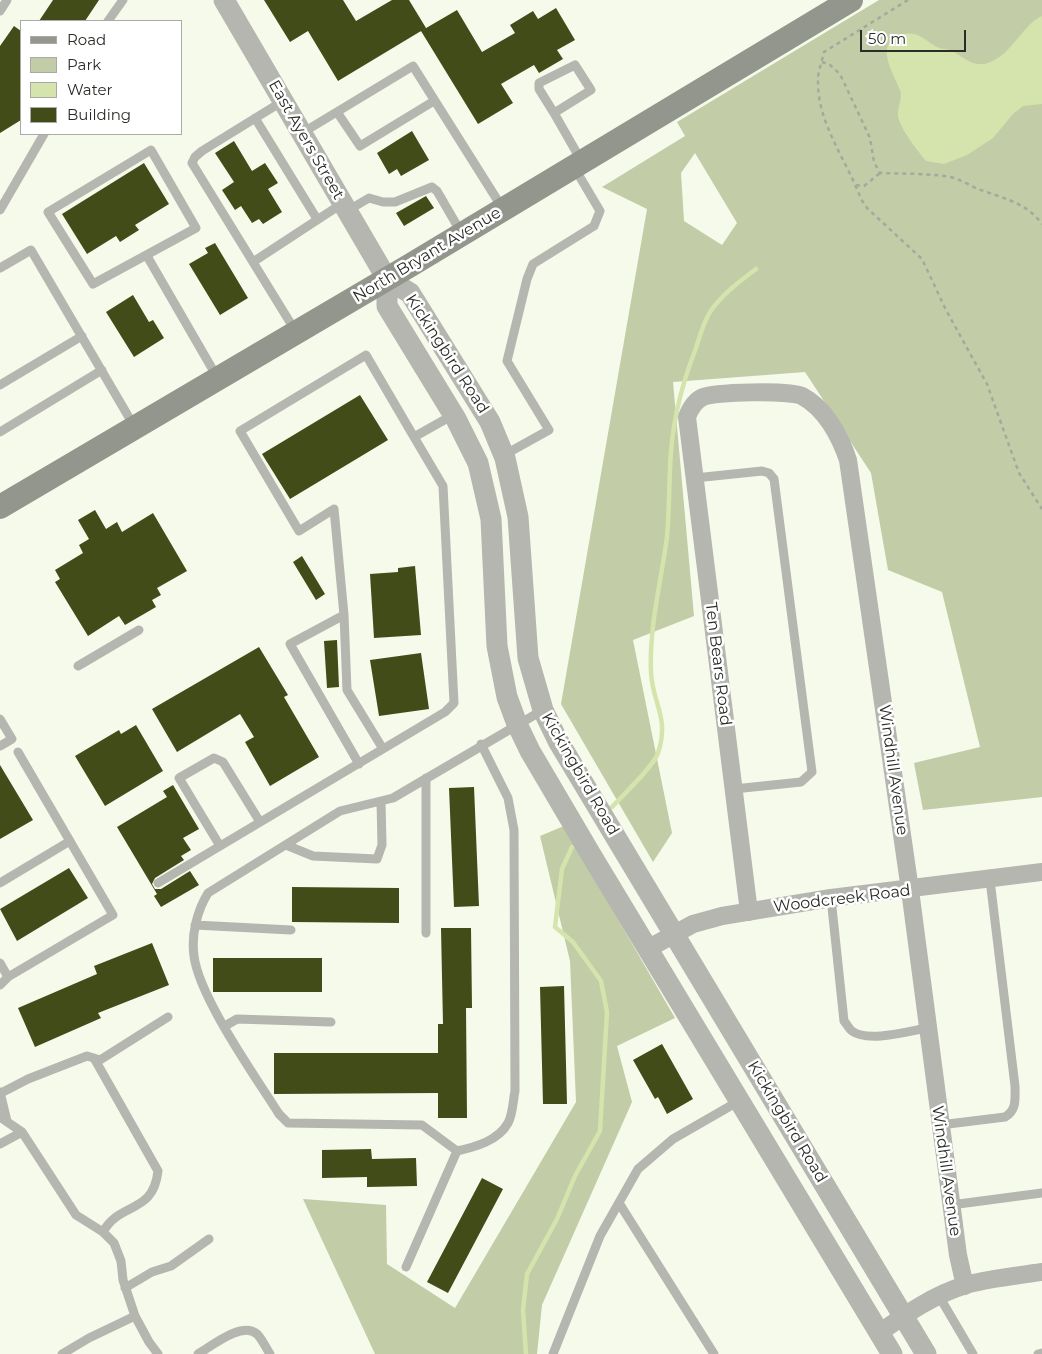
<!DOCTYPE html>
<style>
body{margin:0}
#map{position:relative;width:1042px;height:1354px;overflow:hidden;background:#f5faeb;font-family:Montserrat,sans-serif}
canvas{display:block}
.legend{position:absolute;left:20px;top:20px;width:162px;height:115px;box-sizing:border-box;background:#fff;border:1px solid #aaaba8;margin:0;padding:6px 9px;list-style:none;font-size:15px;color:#2a2c26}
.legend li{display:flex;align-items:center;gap:10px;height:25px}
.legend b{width:25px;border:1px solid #aaaba8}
.scale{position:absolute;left:860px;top:30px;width:106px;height:22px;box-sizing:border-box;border:2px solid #2a2c26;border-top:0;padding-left:6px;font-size:15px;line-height:18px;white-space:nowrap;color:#2a2c26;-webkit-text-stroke:4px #fff;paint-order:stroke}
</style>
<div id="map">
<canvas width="1042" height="1354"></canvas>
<ul class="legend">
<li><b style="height:6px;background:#93968d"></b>Road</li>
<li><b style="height:14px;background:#c2cca6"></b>Park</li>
<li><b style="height:14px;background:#d5e4ad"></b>Water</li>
<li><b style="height:14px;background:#414c19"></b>Building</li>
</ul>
<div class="scale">50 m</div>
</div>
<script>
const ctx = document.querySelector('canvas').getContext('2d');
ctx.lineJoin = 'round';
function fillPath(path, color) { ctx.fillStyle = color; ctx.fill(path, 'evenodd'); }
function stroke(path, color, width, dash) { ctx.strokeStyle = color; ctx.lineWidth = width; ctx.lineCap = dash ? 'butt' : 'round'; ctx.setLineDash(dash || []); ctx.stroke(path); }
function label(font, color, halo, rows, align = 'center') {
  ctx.font = font + ' Montserrat,sans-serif'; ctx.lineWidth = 5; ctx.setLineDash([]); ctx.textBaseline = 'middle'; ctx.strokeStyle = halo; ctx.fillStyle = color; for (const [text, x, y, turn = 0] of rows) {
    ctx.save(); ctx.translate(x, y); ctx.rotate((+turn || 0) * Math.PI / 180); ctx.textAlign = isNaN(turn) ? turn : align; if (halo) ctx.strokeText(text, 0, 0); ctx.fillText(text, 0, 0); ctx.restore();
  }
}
fillPath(new Path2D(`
 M879,0h163v797l-119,13 -9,-47 66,-16 -38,-155 -54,-22 -17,-97 -66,-101 -132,10 21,234 -61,24 39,193 -19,29 -92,-158 86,-495 -45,-22 83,-51 -8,-14zM695,153l42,70 -15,22 -38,-24 -3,-48z
 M564,826l111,192 -58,28 15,56 -90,203 -5,49h-162l-72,-155 83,6 1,59 68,44 121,-206 -6,-141 -30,-125z`), '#c2cca6');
fillPath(new Path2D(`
 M1042,16v88l-19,2 -10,8 -20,24 -26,17 -23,9 -18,-3c-8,-10 -26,-32 -28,-45 -1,-8 5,-18 2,-26 -6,-17 -27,-46 1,-55 17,-6 25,7 38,13 3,1 7,1 11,2 13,6 22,18 38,13 24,-8 33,-37 54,-47z`), '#d5e4ad');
stroke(new Path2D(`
 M612,807c10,-11 42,-41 46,-54 12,-36 -6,-50 -7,-81 -2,-45 10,-90 16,-135 2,-23 2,-45 3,-68 1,-41 11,-83 26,-121 4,-13 8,-28 16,-39 12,-16 28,-28 44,-40
 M526,1354l-3,-44 4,-36 30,-55 18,-43 25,-45 7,-119 -6,-31 -28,-39 -18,-15 7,-58 10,-22`), '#d5e4ad', 4.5);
fillPath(new Path2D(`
 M53,0h46l-14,21h-46z
 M264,0h79l13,21 36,-21h17l17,28 -88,53 -30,-50 -18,11z
 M556,8l19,32 -18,10 6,9 -24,14 -5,-8 -33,19 12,19 -35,21 -57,-93 36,-21 25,42 33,-19 -5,-8 23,-14 5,8z
 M14,26l7,5v89l-21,13v-87z
 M412,131l17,29 -28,16 -4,-7 -8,5 -12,-21z
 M234,141l18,30 13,-8 13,20 -10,6 14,23 -19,12 -4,-5 -7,4 -11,-17 -6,4 -13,-20 12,-8 -19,-29z
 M144,163l25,41 -34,21 4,5 -19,12 -4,-6 -29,18 -25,-40z
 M426,196l8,12 -30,18 -8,-13z
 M215,243l33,55 -28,17 -31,-51 19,-11 -3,-5z
 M133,295l16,27 4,-2 11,18 -30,19 -28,-45z
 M360,395l28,45 -98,59 -28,-45z
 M95,510l11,19 11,-7 5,10 31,-19 34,58 -30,17 4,7 -9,5 4,7 -31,18 -6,-9 -31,20 -33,-54 5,-3 -5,-9 28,-17 -4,-8 10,-6 -11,-19z
 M302,556l23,38 -9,6 -23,-38z
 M415,566l6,69 -47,3 -4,-64 28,-2v-4z
 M337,640l2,47 -12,1 -3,-47z
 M259,647l29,48 -4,2 35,60 -49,29 -25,-44 9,-5 -14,-23 -63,38 -25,-43z
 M421,653l8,56 -50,7 -9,-56z
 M136,725l27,46 -58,35 -30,-50 44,-26 2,4z
 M0,765l33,55 -33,19z
 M173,785l26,44 -16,9 8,12 -10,6 3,4 -29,18 -3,6 3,5h6l29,-18 9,14 -38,22 -7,-11 3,-2 -40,-67 50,-30 -4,-6z
 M474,787l5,119 -25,1 -5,-119z
 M69,868l19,30 -71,43 -17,-32z
 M292,887l107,1v35l-107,-1z
 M441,928h30l1,80h-6l1,110h-29v-25l-164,1v-41h164v-29h5z
 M152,943l17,42 -71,28 3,5 -66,29 -17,-39 79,-34 -3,-8z
 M213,958h109v34h-109z
 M564,986l3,118h-24l-3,-117z
 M662,1044l31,55 -26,15 -9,-17 -3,2 -22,-39z
 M371,1149l1,10 44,-1 1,28 -50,1v-10l-45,1v-28z
 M482,1178l21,11 -55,104 -21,-11z`), '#414c19');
stroke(new Path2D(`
 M908,0l-84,52c-2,10 -7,21 -6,31 0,41 29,78 43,116l6,9 55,51 24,51 41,74 32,89 23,36
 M822,62l7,2 11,10 30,64 4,24 6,11c23,1 47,0 70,4 10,2 19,8 28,12 24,9 48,13 64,35
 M856,185l8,1 16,-13`), '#a5a99d', 2.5, [4, 4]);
stroke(new Path2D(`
 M0,11l7,-11
 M108,21l15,-21
 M283,101l-81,50 -7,6 -3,6 104,169
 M337,112l23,34 74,-45
 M554,113l-15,-24v-6l36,-18 16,25 -37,23 28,49
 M255,118l62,101
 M302,133l111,-67 90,143
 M151,150l45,78 -103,56 -45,-72z
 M0,210l44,-76
 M347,211l22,-13 14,4h12l37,-15 5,4 25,43
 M147,256l70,121
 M253,262l90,-59
 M0,268l31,-18 103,176
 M0,385l82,-49
 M0,432l102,-62
 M504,455l45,-25 -42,-69 20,-82 6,-15 61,-38 6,-15 -26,-44
 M695,478l67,-7 7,2 5,6 38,293 -11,10 -67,7
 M344,615l3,75 36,59
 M78,666l61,-36
 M0,719l12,20 -12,7
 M481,744l27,54 6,32 1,261c-2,9 -2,23 -7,32 -10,18 -33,24 -51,28l-35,-26 -134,-2 -9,-9c-24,-38 -80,-117 -85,-158 -3,-21 3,-45 14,-63l132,-82 53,-13 150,-88
 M359,764l-69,-120 54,-29 -10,-106 -35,22 -59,-100 126,-76 48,82
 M286,845l27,11 64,3 5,-14 -1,-44
 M220,846l-41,-68 35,-20 9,4 37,60
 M0,883l70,-42
 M158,883l287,-171 9,-9 -11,-217 -29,-49 39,-22
 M831,898l13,123c3,3 5,8 8,10 16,12 57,0 75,-3
 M195,925l96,5
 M426,933v-155
 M0,963l8,14
 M0,985l8,-8 105,-62 -95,-163
 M225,1026l12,-7 94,3
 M94,1058l64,113c-5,44 -38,30 -55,61
 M0,1092l7,29
 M1,1093l27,-14 59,-23 13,4 68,-43
 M0,1117l22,15 54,83 27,17 11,11 7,18 2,19 12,36 14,26 9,12
 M940,1125l65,-8c12,-7 10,-18 10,-31l-25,-206
 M0,1144l22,-12
 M619,1203l95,151
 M951,1205l91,-12
 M406,1267l51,-116
 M125,1288l27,-16 19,-6 38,-27
 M939,1296l34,58
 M62,1354l27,-16 46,-22
 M198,1354c14,-8 44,-33 59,-20 5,5 9,14 13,20
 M553,1354l47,-118 38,-67 35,-30 66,-38
 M1038,1354l4,-1`), '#b4b6af', 9);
stroke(new Path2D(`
 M749,912l-62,-495c3,-8 7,-16 16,-20 10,-5 88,-7 99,-1 23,12 38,40 46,64l62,430 48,365 7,31
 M649,948l44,-24 29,-8 109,-18 211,-26
 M879,1333c27,-19 56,-39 87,-48 25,-7 51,-9 76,-13`), '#b4b6af', 18);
stroke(new Path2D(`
 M224,0l163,279 23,14 80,129 15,36 13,59 10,141 15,52 15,31 368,613
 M387,279v27l69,113 22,44 13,56 6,127 10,51 10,27 13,27 60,102 302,501`), '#b4b6af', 21);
stroke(new Path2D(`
 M0,507l409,-241 442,-266`), '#93968d', 24);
label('16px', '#2a2c26', '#fff', [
 ["East Ayers Street",306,140,60],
 ["North Bryant Avenue",427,255,-31],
 ["Kickingbird Road",447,354,57],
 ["Ten Bears Road",718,664,83],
 ["Windhill Avenue",893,770,82],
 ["Kickingbird Road",580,774,60],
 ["Woodcreek Road",842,899,-7],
 ["Kickingbird Road",787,1122,59],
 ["Windhill Avenue",946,1171,82]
]);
</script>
